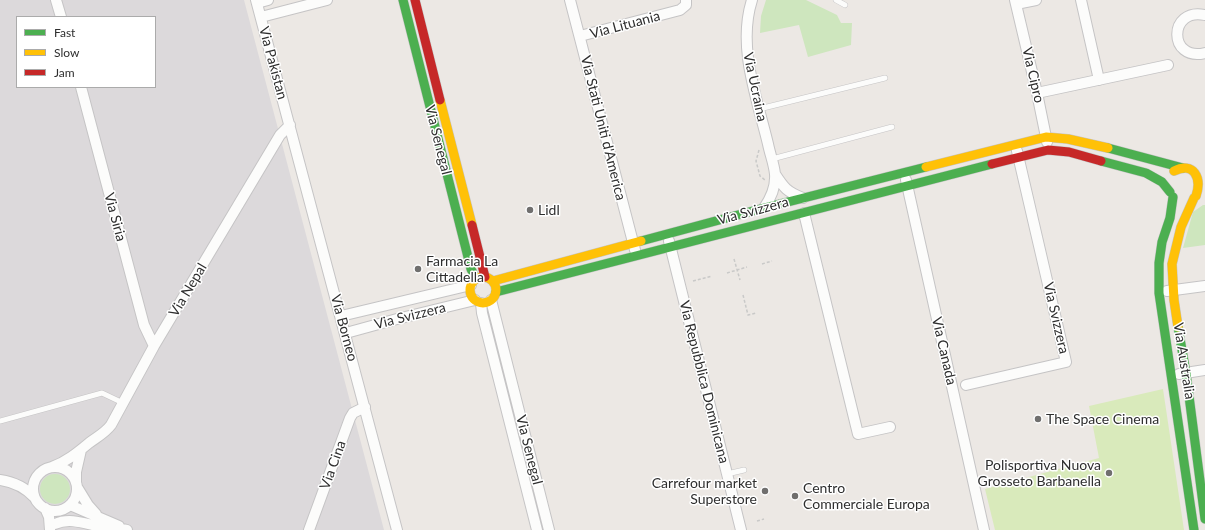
<!DOCTYPE html>
<style>
body{margin:0}
#map{position:relative;width:1205px;height:530px;overflow:hidden;background:#ece8e4;font-family:Lato,sans-serif}
canvas{display:block}
.legend{position:absolute;left:16px;top:16px;width:140px;height:72px;box-sizing:border-box;background:#fff;border:1px solid #ababab;margin:0;padding:5px 7px;list-style:none;font-size:12px;color:#2e2e2e}
.legend li{display:flex;align-items:center;gap:8px;height:20px}
.legend b{width:20px;border:1px solid #ababab}
</style>
<div id="map">
<canvas width="1205" height="530"></canvas>
<ul class="legend">
<li><b style="height:5px;background:#4caf50"></b>Fast</li>
<li><b style="height:5px;background:#ffc107"></b>Slow</li>
<li><b style="height:5px;background:#c62828"></b>Jam</li>
</ul>
</div>
<script>
const ctx = document.querySelector('canvas').getContext('2d');
ctx.lineJoin = 'round';
function fillPath(path, color) { ctx.fillStyle = color; ctx.fill(path, 'evenodd'); }
function stroke(path, color, width, dash) { ctx.strokeStyle = color; ctx.lineWidth = width; ctx.lineCap = dash ? 'butt' : 'round'; ctx.setLineDash(dash || []); ctx.stroke(path); }
function label(font, color, halo, rows, align = 'center') {
  ctx.font = font + ' Lato,sans-serif'; ctx.lineWidth = 3; ctx.setLineDash([]); ctx.textBaseline = 'middle'; ctx.strokeStyle = halo; ctx.fillStyle = color; for (const [text, x, y, turn = 0] of rows) {
    ctx.save(); ctx.translate(x, y); ctx.rotate((+turn || 0) * Math.PI / 180); ctx.textAlign = isNaN(turn) ? turn : align; if (halo) ctx.strokeText(text, 0, 0); ctx.fillText(text, 0, 0); ctx.restore();
  }
}
fillPath(new Path2D(`
 M0,0h244l140,530h-384zM17,17h138v70h-138z`), '#dcd9db');
fillPath(new Path2D(`
 M766,0h40l31,15 4,8h11l-1,22 -43,12 -9,-32 -39,8 1,-17z
 M1203,205h2v40l-22,3 10,-36z
 M40 489a15 15 0 1 1 30 0a15 15 0 1 1-30 0Z`), '#cee6be');
fillPath(new Path2D(`
 M1163,389l21,141h-189l-10,-41 114,-31 -10,-52z`), '#d9eabb');
const lane = new Path2D(`
 M836,0l9,5
 M759,109l126,-31
 M772,159l120,-32
 M0,421l102,-28 21,10
 M727,474l17,-4`);
const street = new Path2D(`
 M56,0l5,17
 M256,0l141,530
 M570,0l65,250
 M752,0c-15,47 5,98 16,144 2,10 6,20 7,30 1,13 -4,24 -11,34
 M1015,0l22,93 10,49
 M1081,0l18,80
 M257,3l11,-3
 M1016,4l20,-4
 M1205,15c-37,-8 -37,47 0,38
 M261,17l66,-17
 M580,36l100,-26 6,-5v-5
 M81,87l63,238 10,21
 M1037,93l131,-28
 M775,174c9,14 12,18 28,24
 M906,180l78,350
 M804,213l54,221 32,-7
 M669,241l72,289
 M1167,291l38,-5
 M491,300l58,230
 M481,303l1,10 55,217
 M341,316l130,-31
 M346,333l51,-14 78,-19
 M1179,374l26,-4
 M966,385l100,-23 -49,-211
 M52,467c14,-5 25,-14 37,-24 8,-6 16,-10 22,-18l43,-79 126,-211 10,-10
 M33 489a22 22 0 1 1 44 0a22 22 0 1 1-44 0Z
 M0,480c14,2 25,7 35,18
 M76,482v-10l5,-22
 M77,487l11,18 8,9
 M70,505l49,21
 M45,508l4,9 1,13
 M55,524c15,-7 31,0 46,3 9,2 17,1 26,3
 M309,530l41,-112 3,-5 12,-6`);
const fast = new Path2D(`
 M403,0l68,269 5,10
 M1108,148l75,20
 M1101,161l45,12 16,9 8,10
 M1173,197l-3,21 -8,24 -3,21v30l35,237
 M641,241l123,-33 162,-41
 M496,292l496,-128
 M1178,327l8,46 19,146`);
const slow = new Path2D(`
 M440,100l32,125
 M926,167l120,-30 22,2 40,9
 M1174,171c20,-10 28,7 22,25
 M470 290a13 13 0 1 1 26 0a13 13 0 1 1-26 0Z
 M493,281l148,-40
 M1178,327l-4,-27 -2,-36 9,-37 13,-29`);
const jam = new Path2D(`
 M415,0l25,100
 M992,164l56,-14 21,2 32,9
 M472,225l13,52`);
stroke(lane, '#c5c4c5', 6);
stroke(street, '#c5c4c5', 12);
stroke(fast, '#c5c4c5', 10);
stroke(slow, '#c5c4c5', 10);
stroke(jam, '#c5c4c5', 10);
stroke(new Path2D(`
 M759,150l-3,11 4,15 5,4
 M734,259l6,21
 M762,264l10,-3
 M727,273l20,-6
 M693,281l19,-5
 M743,295l5,20 8,-2
 M757,521l7,-2`), '#c9c9c8', 1.5, [3, 2]);
stroke(lane, '#fcfcfb', 5);
stroke(street, '#fcfcfb', 10);
stroke(fast, '#4caf50', 9);
stroke(slow, '#ffc107', 9);
stroke(jam, '#c62828', 9);
for (const [x, y, r, color] of [
 [530,210,4,"#706f6e"],
 [418,269,4,"#706f6e"],
 [1038,419,4,"#706f6e"],
 [1109,473,4,"#706f6e"],
 [765,491,4,"#706f6e"],
 [795,496,4,"#706f6e"]
]) { const dot = new Path2D(); dot.arc(x, y, r, 0, 2 * Math.PI); ctx.fillStyle = color; ctx.fill(dot); stroke(dot, '#fff', 1.5); }
label('14px', '#2e2e2e', '#fff', [
 ["Via Lituania",625,25,-15],
 ["Via Pakistan",273,63,75],
 ["Via Cipro",1033,75,77],
 ["Via Ucraina",755,87,78],
 ["Via Stati Uniti d'America",603,128,76],
 ["Via Senegal",438,140,76],
 ["Via Svizzera",753,211,-15],
 ["Via Siria",115,217,75],
 ["Via Nepal",188,290,-59],
 ["Via Svizzera",410,316,-14],
 ["Via Svizzera",1056,318,77],
 ["Via Borneo",344,328,75],
 ["Via Canada",944,351,77],
 ["Via Australia",1184,361,81],
 ["Via Repubblica Dominicana",704,382,76],
 ["Via Senegal",529,450,76],
 ["Via Cina",333,465,-70]
]);
label('14px', '#2e2e2e', '#fff', [
 ["Lidl",538,210],
 ["Farmacia La",426,261],
 ["Cittadella",426,277],
 ["The Space Cinema",1046,419],
 ["Polisportiva Nuova",1101,465,"right"],
 ["Grosseto Barbanella",1101,481,"right"],
 ["Carrefour market",757,483,"right"],
 ["Superstore",757,499,"right"],
 ["Centro",803,488],
 ["Commerciale Europa",803,504]
], 'left');
</script>
